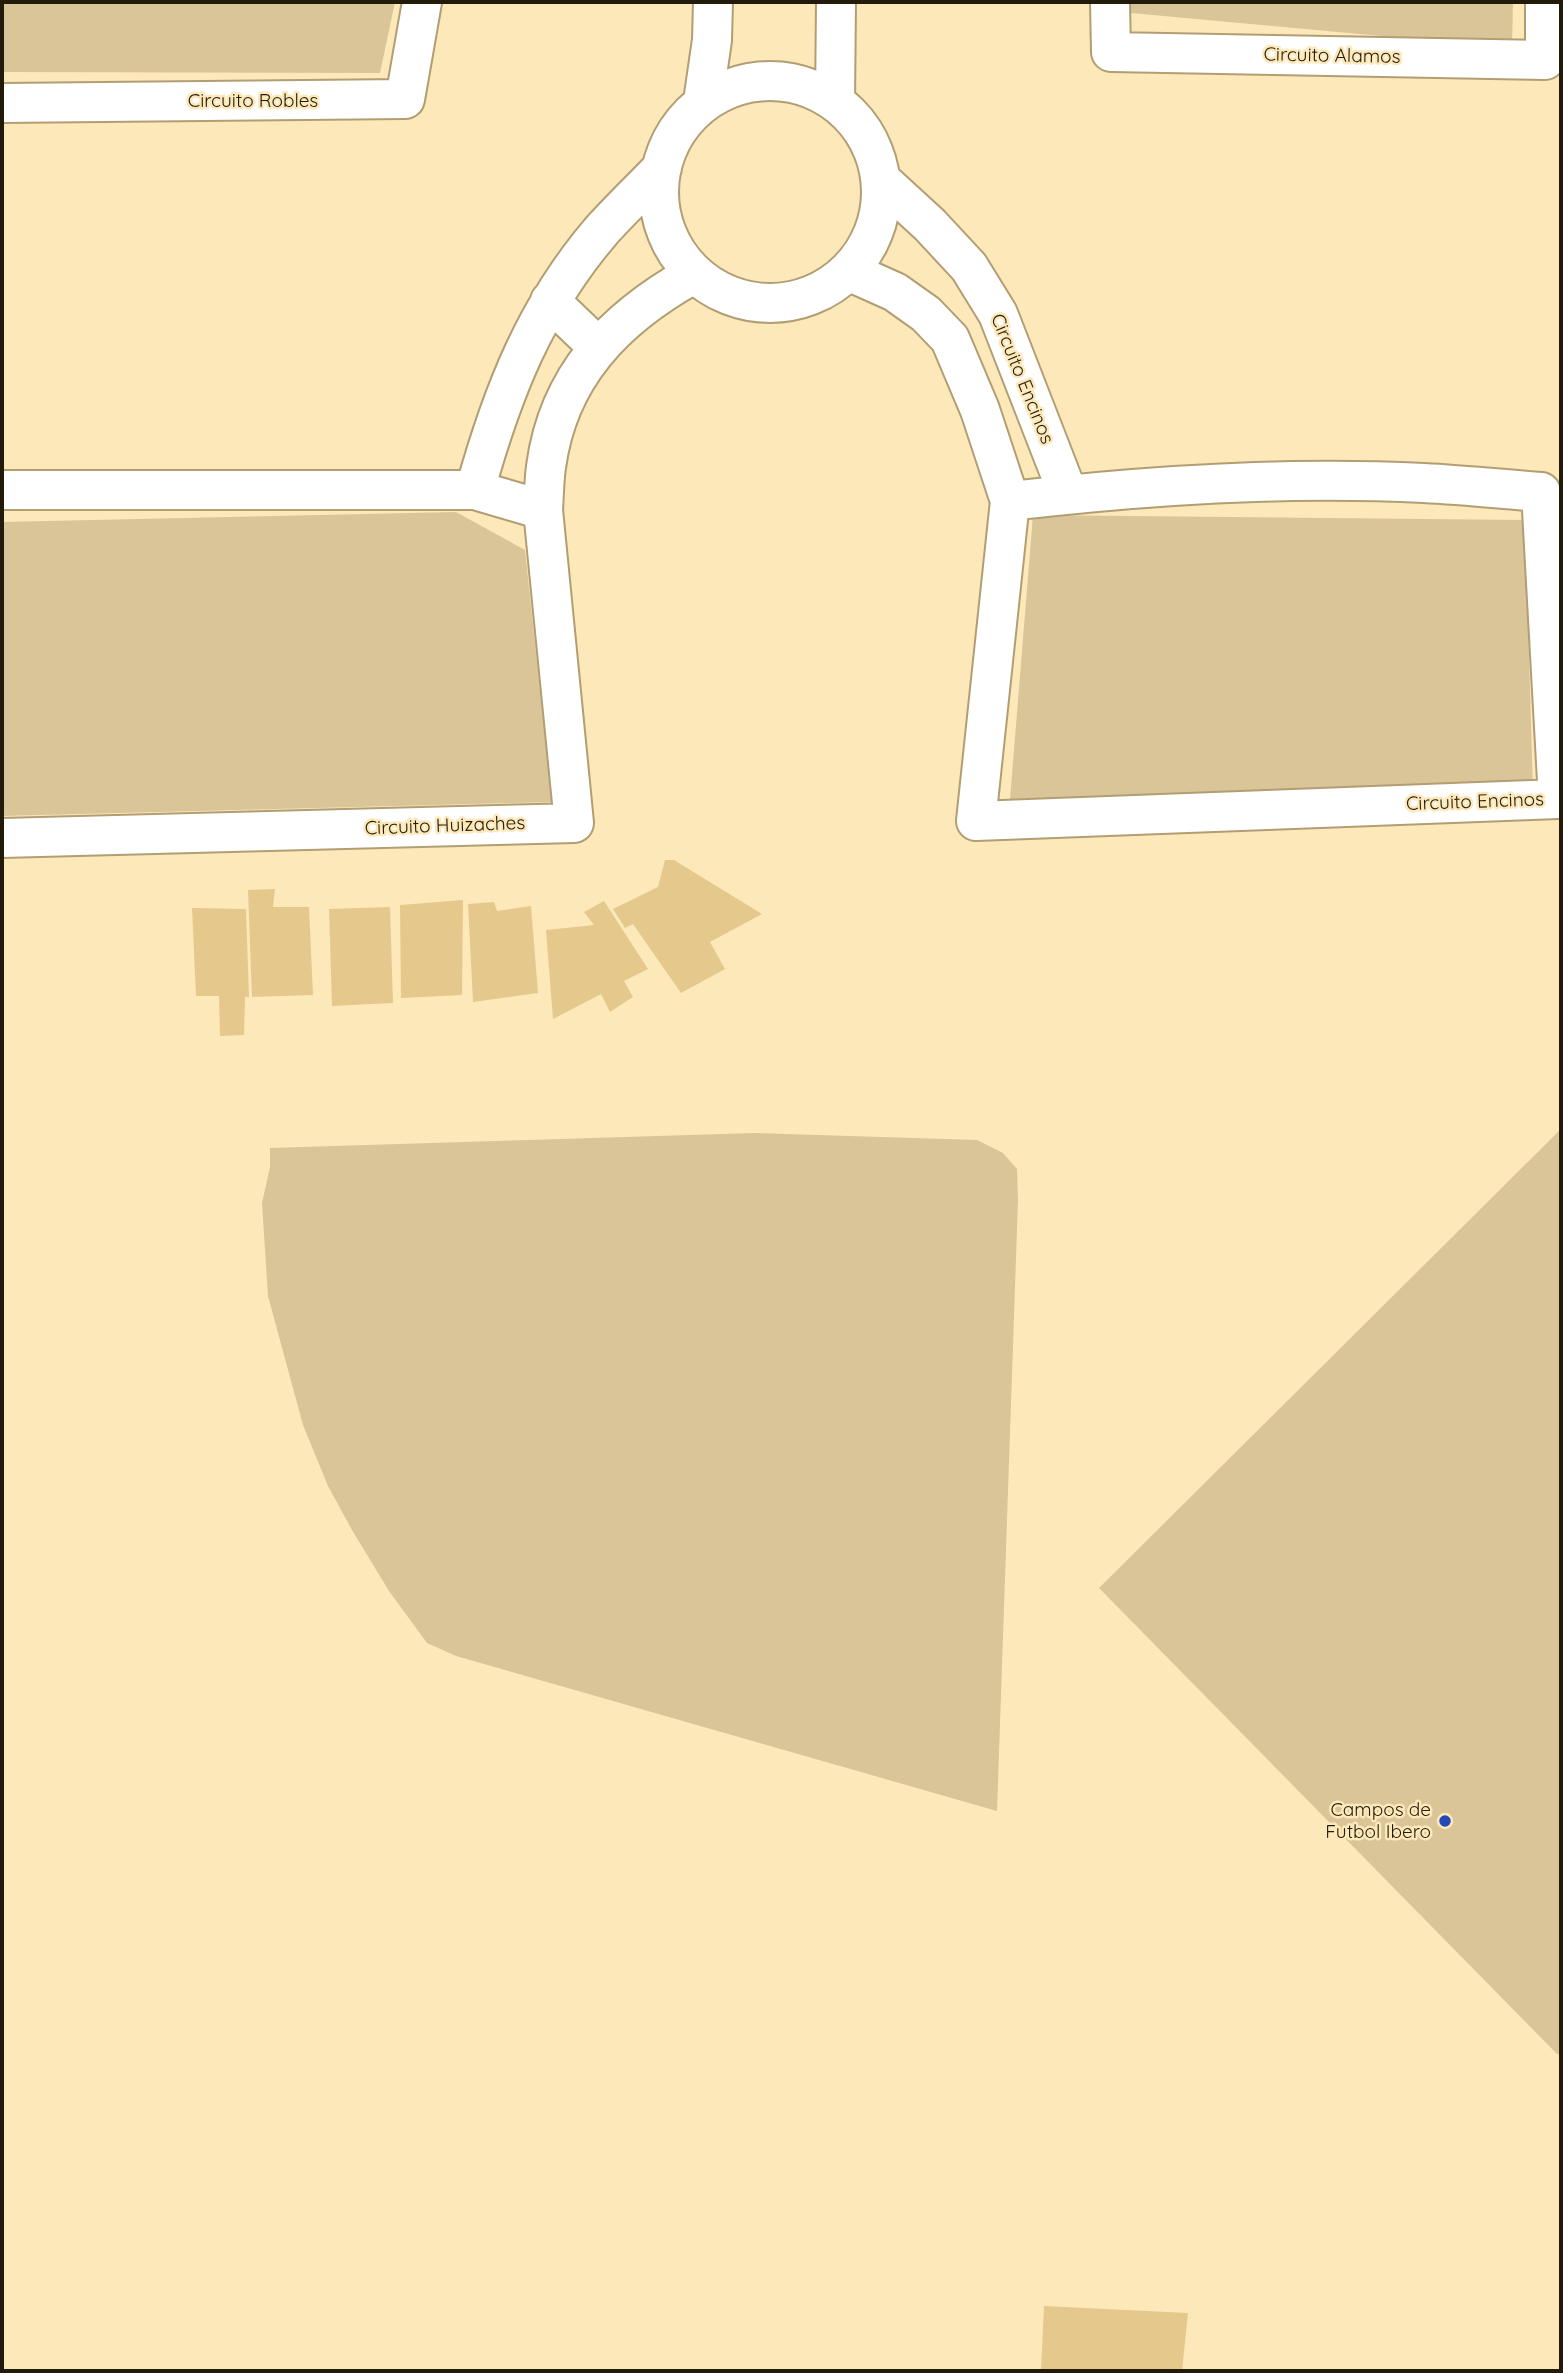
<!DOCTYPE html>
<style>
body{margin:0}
#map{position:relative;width:1563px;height:2373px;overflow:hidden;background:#fde8ba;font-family:Quicksand,sans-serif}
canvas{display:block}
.frame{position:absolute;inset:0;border:4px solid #231b0a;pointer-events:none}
</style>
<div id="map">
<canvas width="1563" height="2373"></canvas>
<div class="frame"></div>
</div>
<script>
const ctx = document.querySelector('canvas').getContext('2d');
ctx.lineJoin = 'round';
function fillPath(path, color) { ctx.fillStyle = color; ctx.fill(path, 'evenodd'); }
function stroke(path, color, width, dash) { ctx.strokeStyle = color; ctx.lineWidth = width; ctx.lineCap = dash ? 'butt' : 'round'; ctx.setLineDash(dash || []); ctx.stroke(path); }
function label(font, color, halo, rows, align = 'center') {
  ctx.font = font + ' Quicksand,sans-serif'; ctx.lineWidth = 5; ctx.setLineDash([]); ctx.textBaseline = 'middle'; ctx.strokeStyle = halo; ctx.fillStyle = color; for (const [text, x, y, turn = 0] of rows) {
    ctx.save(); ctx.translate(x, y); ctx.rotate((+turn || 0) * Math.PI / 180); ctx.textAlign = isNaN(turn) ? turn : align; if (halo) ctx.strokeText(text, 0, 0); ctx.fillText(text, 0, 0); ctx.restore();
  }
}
fillPath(new Path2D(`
 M2,2h393l-15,71 -378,-1z
 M1130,2h383l-1,46 -381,-35z
 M456,512l69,38 27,252 -550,14v-294z
 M1033,515l492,5 8,271 -523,8z
 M1561,1129v925h-4l-458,-466z
 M754,1133l223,7 26,13 14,16 1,31 -21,611 -541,-155 -29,-13 -38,-52 -37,-61 -24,-44 -25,-61 -35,-129 -6,-93 8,-36v-19z`), '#dac598');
fillPath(new Path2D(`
 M665,860h9l88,54 -52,28 15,27 -44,24 -48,-69 -8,4 -12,-19 45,-22z
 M275,889l-2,18h36l4,88 -61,2 -4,-107z
 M463,900l-1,95 -61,3 -1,-93z
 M604,901l44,68 -24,12 9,16 -23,15 -9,-18 -48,25 -7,-89 48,-5 -10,-13z
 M494,902l3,9 34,-5 7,87 -65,9 -5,-98z
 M390,907l3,96 -61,3 -3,-97z
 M192,908l54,1 3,88h-4l-1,38 -24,1 -1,-40h-23z
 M1044,2306l144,7 -6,58h-141z`), '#e5c98c');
const minor = new Path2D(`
 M1110,2l1,50 434,8v-58
 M659 192a111 111 0 1 1 222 0a111 111 0 1 1-222 0Z
 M703,102l9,-62 1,-38
 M835,102l1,-100
 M2,103l403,-4 17,-97
 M881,180l49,45 39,42 29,47 70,180
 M848,271l47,21 31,22 24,25 30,71 30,91 -34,320 582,-22 -17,-307c-39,-3 -78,-7 -117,-9 -138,-7 -277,2 -414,18
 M550,301l48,46
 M2,490h473l68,20
 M475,490c27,-97 60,-182 127,-260 19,-21 40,-41 60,-62
 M2,838l572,-15 -31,-313c1,-14 1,-29 3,-43 12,-91 69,-149 146,-192`);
stroke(minor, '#b29e73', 42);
stroke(minor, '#fff', 38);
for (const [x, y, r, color] of [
 [1445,1821,7,"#2649b8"]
]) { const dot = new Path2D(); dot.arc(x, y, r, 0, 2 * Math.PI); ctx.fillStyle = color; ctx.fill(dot); stroke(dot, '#fde8ba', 2.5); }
label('19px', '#231b0a', '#fde8ba', [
 ["Circuito Alamos",1332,56,1],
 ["Circuito Robles",253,101],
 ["Circuito Encinos",1022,379,68],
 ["Circuito Encinos",1475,802,-2],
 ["Circuito Huizaches",445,826,-2]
]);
label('19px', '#231b0a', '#fde8ba', [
 ["Campos de",1431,1810],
 ["Futbol Ibero",1431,1832]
], 'right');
</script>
